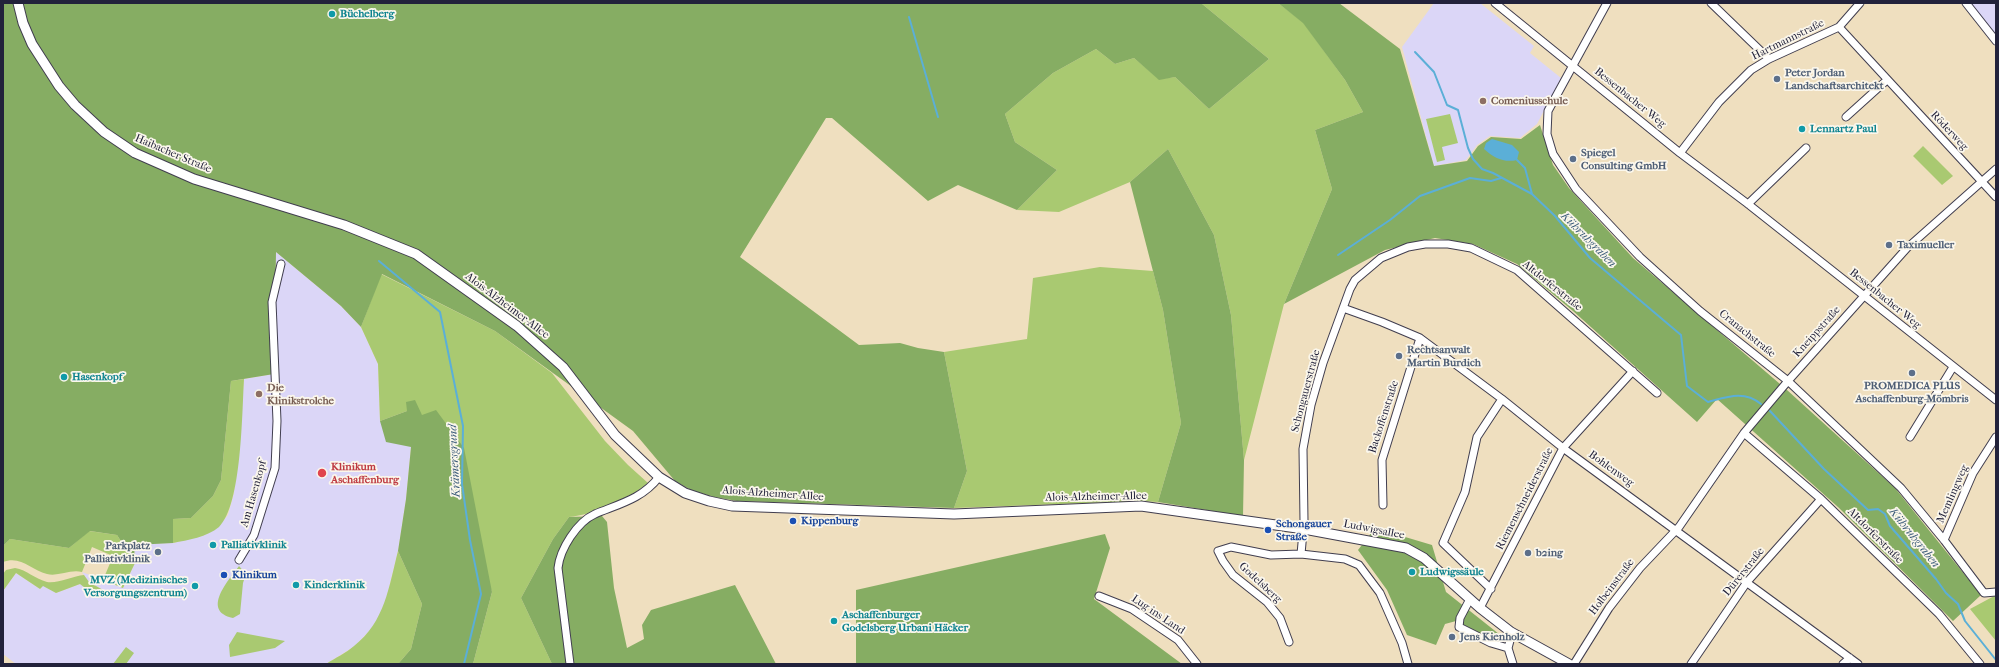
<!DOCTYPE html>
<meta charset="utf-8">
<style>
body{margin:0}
#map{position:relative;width:1999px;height:667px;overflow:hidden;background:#efdfbf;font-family:"IM FELL French Canon",serif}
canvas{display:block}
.frame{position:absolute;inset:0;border:4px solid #22223b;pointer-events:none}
</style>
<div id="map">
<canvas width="1999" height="667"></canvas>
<div class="frame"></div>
</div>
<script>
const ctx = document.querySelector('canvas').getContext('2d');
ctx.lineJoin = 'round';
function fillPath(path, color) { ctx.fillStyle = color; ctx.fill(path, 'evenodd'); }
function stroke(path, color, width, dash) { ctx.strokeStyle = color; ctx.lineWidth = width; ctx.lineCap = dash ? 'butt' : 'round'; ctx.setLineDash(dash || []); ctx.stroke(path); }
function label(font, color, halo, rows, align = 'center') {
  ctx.font = font + ' "IM FELL French Canon",serif'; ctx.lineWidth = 3.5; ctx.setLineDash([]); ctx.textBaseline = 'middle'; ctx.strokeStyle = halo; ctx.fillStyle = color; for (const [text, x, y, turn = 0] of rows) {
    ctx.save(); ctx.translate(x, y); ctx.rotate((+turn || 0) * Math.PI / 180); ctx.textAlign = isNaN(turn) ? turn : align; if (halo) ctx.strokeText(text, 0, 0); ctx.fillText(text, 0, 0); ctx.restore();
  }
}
fillPath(new Path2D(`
 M1434,3h46l54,43 -4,7 31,25 -24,46 -17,14 -30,-2 -13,9 -11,15 -32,6 -32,-119z
 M1962,3h34v44z
 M276,252l65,54 20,21 17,37 2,57 31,26 -5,52 -8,52 -14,57 -12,20 -17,18 -29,18h-310l-13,-10v-63l13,-18 24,16 3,-4 13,8 24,-9 17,12 6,-6 -14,-8 -7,-10 41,16 12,-25 -1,-19 39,-1 29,-7 16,-9 10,-12 6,-22 10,-114 30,-5z`), '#dbd6f7');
fillPath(new Path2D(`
 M1201,3h77l25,19 42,58 18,32 -48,18 17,59 -48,115 -40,156 -13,-145 -17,-80 -46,-86 -38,33 -71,30 -42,-2 40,-40 -42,-28 -10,-28 48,-41 43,-24 19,15 19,-6 25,21 16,-2 34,32 60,-50z
 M1450,114l8,29 -16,4 3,13 -8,2 -11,-43z
 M1923,146l30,30 -11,9 -29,-29z
 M1100,267l53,4 10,39 18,113 -23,79 -17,-1 -187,7 13,-37 -23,-119 83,-13 6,-61z
 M381,274l114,57 57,42 53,68 23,24 20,18c-19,16 -55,32 -79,34l-16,22 -32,59 31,66h-79l19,-72 -70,-177 -15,-4 -27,10 -2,-57 -17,-37z
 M244,379c-2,33 -2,126 -25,148 -12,10 -31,13 -46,16v-24l18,-1 22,-22 8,-16 10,-99z
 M89,531l28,4 18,28 -12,25 -20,-8 10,-24 -21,-9 -10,25c-12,-3 -24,5 -35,2 -16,-4 -26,-19 -44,-12v-16l7,-7 59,9z
 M398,551l24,53 -11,45 -13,15h-72c9,-6 20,-11 28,-18 31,-24 35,-60 44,-95z
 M239,566l7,8 -3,9 -3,31 -7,4c-32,-7 -5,-37 6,-52z
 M15,568c12,2 20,11 32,14 10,2 26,-6 37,-7l5,7 14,8 -6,7 -17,-13 -24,9 -13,-7 -3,3 -24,-16 -13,18v-17l3,-4z
 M1996,595v46l-26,-32z
 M237,632l48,9 -10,7 -45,9 -1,-12z
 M126,647l8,6 -8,11h-13z`), '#a9c971');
fillPath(new Path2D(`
 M3,3h1198l68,56 -60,50 -34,-32 -16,3 -25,-22 -19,6 -19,-15 -43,24 -48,41 10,28 42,28 -40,40 -59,-25 -30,16 -96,-83h-6l-86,139 119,88 41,-2 18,5 26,4 23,119 -13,37 -217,-7 -23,-4 -23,-7 -16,-9 -42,-50 -138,-100 -113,-57 -21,53 -20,-21 -65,-54 -2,122 -43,7 -10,99 -8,16 -22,22 -18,1v24l-39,2 1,18 -18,-28 -27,-4 -21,17 -59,-9 -7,7z
 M1278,3h61l61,46 34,117 33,-5 11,-15 13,-9 30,2 19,-14 13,40 16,23 64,70 154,132 108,98 86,107 -28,26 -115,-114 -121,-108 -20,23 -124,-111 -56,-47 -44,-20 -38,-6 -50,12 -101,54 48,-115 -17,-59 48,-18 -18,-32 -42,-57z
 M1168,149l46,86 17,80 13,145 -1,56 -85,-14 23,-79 -18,-113 -33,-128z
 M415,400l7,15 14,-5 28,38 28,144 -19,72h-75l13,-15 11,-45 -24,-53 8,-52 5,-52 -25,-5 -6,-21 27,-10 -1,-9z
 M602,516l5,6 7,66 13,60 17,-9 -2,-14 9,-15 84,-25 41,79h-224l-31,-66 32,-59 16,-22z
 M1375,528l57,17 14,47 58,46 -3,6 -45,-23 -11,3 -9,21 -29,-10 -20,-45 -29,-40z
 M1105,534l5,14 -16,51 88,65h-326v-74z`), '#86ad63');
fillPath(new Path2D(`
 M1492,139l20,6 7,7 -2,8c-13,3 -23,-2 -33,-11l2,-6z`), '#5bafd7');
stroke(new Path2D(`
 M909,17l29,100
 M1415,52l19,20 13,33 11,5 10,38 5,11 9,10 11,4 39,21 23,22 35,42 91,77 6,51 21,16c19,-5 36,-12 53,2
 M1517,160l8,8 7,26
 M1338,255l52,-35 30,-24 50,-18 21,3 10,-3
 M379,261l61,51 23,114 -1,58 8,56 11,54 -17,70
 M1770,411l54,58 44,41 10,-1 7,5 5,12 46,53 10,14 12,11 7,17 31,39`), '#5bafd7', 2);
const street = new Path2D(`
 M1495,3l185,150 68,51 248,196
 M1607,3l-59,108 -1,23 6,20 23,35 64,68 60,54 88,70 113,107 43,52 40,53 12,-1
 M1711,3l58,56
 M1966,3l30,38
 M1839,27l157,170
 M1846,117l41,-37
 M1680,153l39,-51 32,-32 18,-11 70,-32 21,-24
 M1748,204l58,-56
 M1343,308l39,14 38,16 82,61 61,49 295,216
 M1744,433l77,66 118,115 41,50
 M1910,437l43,-70
 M1383,505l-1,-45 38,-122
 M1944,540l29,-67 23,-36
 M1301,554l3,-33 -1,-72 8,-44 12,-42 27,-74 5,-9 26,-22 27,-11 17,-3h23l23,4 46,22 140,123
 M239,560l15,-25 21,-67 2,-47 -5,-119 9,-38
 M1491,589l-48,-46 22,-51 12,-55 25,-38
 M1099,596l33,13 46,31 19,24
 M1470,599l-10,19 -1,9 32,16 17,5
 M1480,608l83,-160 70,-77
 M1512,633l-4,15 5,16
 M1289,642l-9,-24 -13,-16 -34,-27 -10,-14 -5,-10 13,-4 40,8 30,-1 44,5 14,6 21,28 22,50 6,21
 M570,664l-12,-96c2,-19 19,-46 37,-54 24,-10 47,-15 64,-37
 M1574,664l35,-56 31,-40 39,-41 65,-94 44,-52 119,-133 89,-79
 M1691,664l56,-82 74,-83
 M1843,664l7,-6`);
const secondary = new Path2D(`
 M18,3l5,20 9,21 27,42 16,19 29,27 31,21 59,26 150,46 72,29 101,72 46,41 52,68 44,42 26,16 24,8 23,5 222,8 187,-8 163,23 102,19 18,10 56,50 31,24 58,32`);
stroke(street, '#413e4f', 9);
stroke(secondary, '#413e4f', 11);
stroke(street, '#fff', 7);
stroke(secondary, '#fff', 9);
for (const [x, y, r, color] of [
 [332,14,4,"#0f9aa8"],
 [1777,79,4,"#5c6f8a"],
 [1483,101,4,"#8d6e63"],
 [1802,129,4,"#0f9aa8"],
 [1573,159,4,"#5c6f8a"],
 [1889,245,4,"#5c6f8a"],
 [1399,356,4,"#5c6f8a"],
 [1912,373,4,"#5c6f8a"],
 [64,377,4,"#0f9aa8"],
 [259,394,4,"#8d6e63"],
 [322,473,5,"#e0444e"],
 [793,521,4,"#1a4fb4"],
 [1268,530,4,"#1a4fb4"],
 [213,545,4,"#0f9aa8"],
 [158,552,4,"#5c6f8a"],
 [1528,553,4,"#5c6f8a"],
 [1412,572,4,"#0f9aa8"],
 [224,575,4,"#1a4fb4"],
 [296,585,4,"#0f9aa8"],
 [195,586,4,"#0f9aa8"],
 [834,621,4,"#0f9aa8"],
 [1452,637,4,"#5c6f8a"]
]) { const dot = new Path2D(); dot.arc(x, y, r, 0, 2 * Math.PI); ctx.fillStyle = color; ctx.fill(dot); stroke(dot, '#fbf7ec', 1.5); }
label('bold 11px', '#0d838f', '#fbf7ec', [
 ["Büchelberg",340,14],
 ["Lennartz Paul",1810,129],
 ["Hasenkopf",72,377],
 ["Palliativklinik",221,545],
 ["Ludwigssäule",1420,572],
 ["MVZ (Medizinisches",187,580,"right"],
 ["Versorgungszentrum)",187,593,"right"],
 ["Kinderklinik",304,585],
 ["Aschaffenburger",842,615],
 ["Godelsberg Urbani Häcker",842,628]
], 'left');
label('11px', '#22223b', '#fbf7ec', [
 ["Hartmannstraße",1788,40,-26],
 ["Bessenbacher Weg",1630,98,39],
 ["Röderweg",1949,131,47],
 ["Haibacher Straße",173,154,23],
 ["Altdorferstraße",1552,286,39],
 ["Bessenbacher Weg",1885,299,39],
 ["Alois-Alzheimer-Allee",507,306,37],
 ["Kneippstraße",1817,332,-48],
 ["Cranachstraße",1747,334,39],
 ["Schongauerstraße",1306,391,-75],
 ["Backoffenstraße",1384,417,-72],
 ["Bohlenweg",1611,469,36],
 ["Am Hasenkopf",254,494,-74],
 ["Alois-Alzheimer-Allee",773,494,4],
 ["Memlingweg",1953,494,-66],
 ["Alois-Alzheimer-Allee",1096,497,-1],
 ["Riemenschneiderstraße",1525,499,-63],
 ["Ludwigsallee",1374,530,11],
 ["Altdorferstraße",1875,536,45],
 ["Dürerstraße",1744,572,-51],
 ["Godelsberg",1260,583,43],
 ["Holbeinstraße",1612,587,-53],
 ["Lug ins Land",1158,615,34]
]);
label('bold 11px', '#4e5e75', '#fbf7ec', [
 ["Peter Jordan",1785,73],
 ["Landschaftsarchitekt",1785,86],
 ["Spiegel",1581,153],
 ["Consulting GmbH",1581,166],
 ["Taximueller",1897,245],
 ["Rechtsanwalt",1407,350],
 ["Martin Burdich",1407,363],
 ["PROMEDICA PLUS",1912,386,"center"],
 ["Aschaffenburg-Mömbris",1912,399,"center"],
 ["Parkplatz",150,546,"right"],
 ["Palliativklinik",150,559,"right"],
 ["b2ing",1536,553],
 ["Jens Kienholz",1460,637]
], 'left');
label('bold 11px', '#785e54', '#fbf7ec', [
 ["Comeniusschule",1491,101],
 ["Die",267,388],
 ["Klinikstrolche",267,401]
], 'left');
label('bold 11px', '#be3a42', '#fbf7ec', [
 ["Klinikum",331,467],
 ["Aschaffenburg",331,480]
], 'left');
label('bold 11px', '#164399', '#fbf7ec', [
 ["Kippenburg",801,521],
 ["Schongauer",1276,524],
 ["Straße",1276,537],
 ["Klinikum",232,575]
], 'left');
label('italic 12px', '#395a79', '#fbf7ec', [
 ["Kühruhgraben",1588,240,45],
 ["Krämersgrund",455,461,-93],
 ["Kühruhgraben",1914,538,51]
]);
</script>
